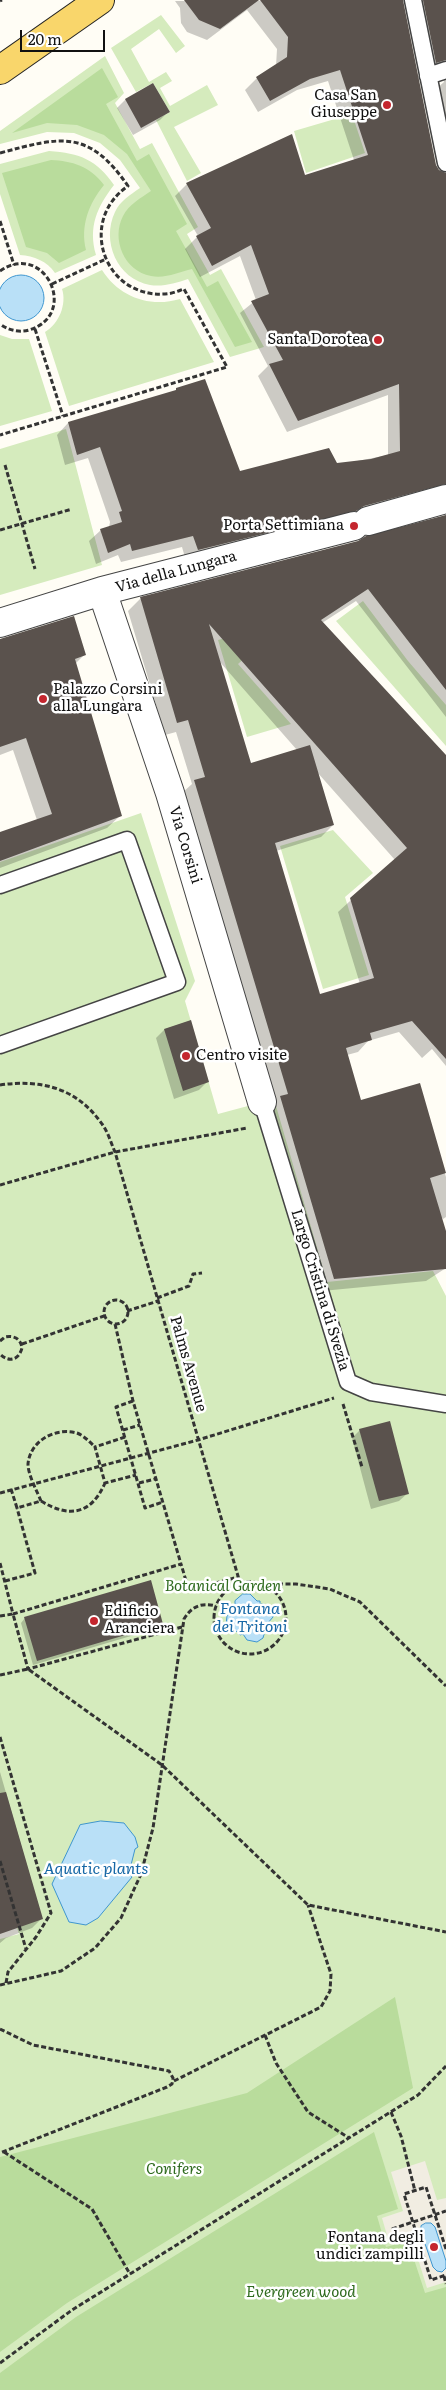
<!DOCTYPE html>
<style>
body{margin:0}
#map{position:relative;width:446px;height:2390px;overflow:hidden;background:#fffdf5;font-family:Literata,serif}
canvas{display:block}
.scale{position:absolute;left:20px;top:30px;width:85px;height:22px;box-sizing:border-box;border:2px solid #111;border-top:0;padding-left:6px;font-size:15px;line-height:18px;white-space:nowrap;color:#111;-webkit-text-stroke:4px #fff;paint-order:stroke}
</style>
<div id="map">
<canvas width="446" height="2390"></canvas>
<div class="scale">20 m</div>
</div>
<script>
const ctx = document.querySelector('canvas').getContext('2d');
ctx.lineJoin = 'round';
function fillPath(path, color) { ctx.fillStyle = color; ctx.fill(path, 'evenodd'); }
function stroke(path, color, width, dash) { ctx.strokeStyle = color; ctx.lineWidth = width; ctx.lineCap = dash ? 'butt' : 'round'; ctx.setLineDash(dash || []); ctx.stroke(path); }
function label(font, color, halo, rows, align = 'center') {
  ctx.font = font + ' Literata,serif'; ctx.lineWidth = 5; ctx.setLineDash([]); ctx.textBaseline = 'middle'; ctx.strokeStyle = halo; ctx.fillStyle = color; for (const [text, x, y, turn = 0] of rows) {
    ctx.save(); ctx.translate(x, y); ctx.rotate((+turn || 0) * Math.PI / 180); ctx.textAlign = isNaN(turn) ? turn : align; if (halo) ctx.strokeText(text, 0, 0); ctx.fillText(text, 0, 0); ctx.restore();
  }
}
fillPath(new Path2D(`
 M161,15l24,31 -9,7 -17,-24 -28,20 18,33 17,-10 6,9 -12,7 10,18 37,-21 11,20 -44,22 27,46 -14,8 -31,-61 14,-8 -17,-29 -17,9 -25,-44z
 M105,56l19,37 -9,10 25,46 12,-6 46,84 -11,7 23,41 11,-6 43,78 -34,10 -42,-78c-12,4 -25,8 -38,6 -33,-6 -49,-44 -35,-73 5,-11 15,-17 25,-24l-20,-28 -20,-17 -26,-10 -27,-1 -47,12v-13z
 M352,114l13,39 -59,20 -12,-42z
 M49,151c31,2 48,9 65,34 -17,22 -26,42 -18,70l-41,18c-8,-12 -21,-17 -35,-18l-20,-61v-30z
 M102,270c17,27 48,38 78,29l34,63 -145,44 -24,-74c14,-8 22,-28 17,-43z
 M0,335l12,4h17l23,72 -52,15z
 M66,429l36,136 -102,30v-146z
 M363,601l45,60 38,44v41l-110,-125z
 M283,623l-45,41 53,60 -44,13 -29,-97z
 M141,813l54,168 -10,20 33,113 56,-15 53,183 106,-11 13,25v1094h-446v-451l19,-5 -19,-57v-1015z
 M333,830l40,43 -28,24 24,78 -46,14 -43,-143z`), '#d5ebbd');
fillPath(new Path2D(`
 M102,68l16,29 -12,7 31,57 12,-7 38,70 -11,7 31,56 11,-6 34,61 -17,5 -43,-78c-13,3 -27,10 -41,7 -27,-5 -40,-37 -28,-60 6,-12 18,-18 28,-25l-24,-37 -23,-19 -27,-10 -30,-2 -35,10z
 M51,160c21,1 39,6 53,25 -15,18 -24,41 -18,65l-27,13 -12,-10 -21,-6 -24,-74z
 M395,1997l18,91 -346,215 -67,49v-195l247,-64z
 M374,2132l24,77 -21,7 9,31 22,-6 17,52 21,-6v103h-446v-17l76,-56z`), '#b9dc9c');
fillPath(new Path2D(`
 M425,2161l12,39 9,-2v84l-19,6 -16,-52 -22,6 -7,-24 21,-7 -12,-39z`), '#f1ede2');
const water = new Path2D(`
 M-2 298a23 23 0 1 1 46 0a23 23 0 1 1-46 0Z
 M243,1594h7l7,7h3v3l10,1 4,6 -1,6 -6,7 -4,14 -6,4 -10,-2 -4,-6 -3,1 -1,-3 -10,-2 -3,-5 1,-9 8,-8v-7z
 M101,1821l23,2 11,14 3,10 -3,2 -6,24 3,4 -34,41 -12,7 -17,-3 -17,-38 28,-59z
 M426,2223h5l4,4 11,34v7l-4,4 -5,-1 -4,-4 -12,-35v-6z`);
fillPath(water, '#b9e0f7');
stroke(water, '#3f96cf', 1);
fillPath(new Path2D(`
 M402,0h44v493l-260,68 -4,-14 -61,15 -3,-7 -22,9 -7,-23 12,-11 8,-3 1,-5 -22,-64 -23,7 -8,-30 11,-12 106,-31 2,-2 63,83 98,-8 51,-10v-60l-101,37 -29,-56 10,-10 -28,-53 16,-13 -16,-44 -40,21 -15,-28 13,-13 -23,-40 12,-12 117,-7 50,-17 -26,-79 -31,9 -39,22 -13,-22 12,-12 19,-12 1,-17 -30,-39 -40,30 -20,-8 -6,-9 -1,-15 -5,-7 227,-1 33,166 9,9 -15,-80 15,-13 -3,-8 -6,-3 -24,-62z
 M153,84l15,28 -8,8 -27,15 -16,-27 8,-8z
 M446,515v202l-90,-116 -34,22 124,133v310l-14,-17 -10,9 -23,-26 -31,9 -10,11 -11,3 13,47 59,-17 27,92v40l-3,2 -29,-35 32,63v21l-20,13 -104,10 -140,-498 10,-9 -16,-52 -11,3 -37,-124 12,-12 218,-57zM219,661l78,89 -47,15zM317,772l78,88 -57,52 22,72 -41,12 -43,-145 45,-14 12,-12z
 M0,640l85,14 -10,10 46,151 -14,13 -107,40v-35l37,-13 -24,-70 -13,5z
 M190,1022l17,60 -8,8 -25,9 -18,-61 8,-8z
 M360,1430l48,63 -9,8 -28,8 -19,-71z
 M25,1618l137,6 -4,4 -125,37 -12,-42z
 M0,1772l42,146 -10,10 -26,10 -6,5z`), '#0003');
fillPath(new Path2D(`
 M184,0h75l-39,29 -21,-9z
 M260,0h143l33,165 3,5 7,3v311l-82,22 -8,5 -158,39 -5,-14 -61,15 -2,-7 -22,9 -8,-24 22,-7 -3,-10 3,-1 -22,-64 -23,8 -9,-33 108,-32v-2l29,-9 35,92 89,-23 8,15 34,-4 29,-8 -1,-67 -101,37 -29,-57 14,-4 -32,-59 18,-7 -18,-49 -39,21 -16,-30 15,-8 -25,-45 106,-49 13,41 63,-20 -28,-85 -30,9 -40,22 -14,-24 31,-20 1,-20z
 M423,0h23v60l-10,3z
 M153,83l17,29 -29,16 -16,-29z
 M446,515v175l-78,-101 -47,31 125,135v304l-34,-38 -42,12 2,7 -26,8 15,52 59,-17 26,90 -16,5 16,53v38l-112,10 -54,-183 8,-2 -94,-314 11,-3 -17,-57 -11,3 -37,-126 218,-56 8,-5zM209,624l198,224 -57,50 24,80 -54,16 -45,-151 59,-18 -24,-80 -59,18z
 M74,616l12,39 -11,4 47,157 -122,45v-29l52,-18 -26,-76 -26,9v-108z
 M191,1020l18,62 -26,9 -19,-62z
 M390,1421l19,73 -30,7 -20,-72z
 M151,1580l12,44 -126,37 -13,-44z
 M6,1792l37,127 -43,15v-141z`), '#5a524d');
const lane = new Path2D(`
 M413,0l33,163
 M428,76l18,-6
 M0,885l127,-45 50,142 -177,63
 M262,1102l86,280 23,10 75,12`);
const street = new Path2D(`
 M368,521l78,-22
 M102,591l68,202 92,309
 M0,623l102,-32 252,-65`);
const primary = new Path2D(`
 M0,70l100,-70`);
stroke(lane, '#444', 19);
stroke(street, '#444', 30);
stroke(primary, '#222', 30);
stroke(new Path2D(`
 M0,1l2,-1
 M0,153c60,-16 88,-25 128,33 -51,35 -24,112 37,108 6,0 13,-3 19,-5l43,78 -227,68
 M0,221l14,44
 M0,271c45,-31 80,44 29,59 -10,3 -21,0 -29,-6
 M52,284l54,-25
 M35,329l28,87
 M5,465l30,104
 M0,530l72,-21
 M0,1085c41,-6 77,3 102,39 6,8 9,19 13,28l125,431
 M0,1185l115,-33 132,-24
 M157,1298l32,-12 4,-12 9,-1
 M104 1312a12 12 0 1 1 24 0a12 12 0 1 1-24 0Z
 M127,1311l31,-10
 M115,1324l18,77 48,163
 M0,1341l5,-4c9,-2 16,2 17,11 -3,12 -13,15 -22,6
 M22,1344l82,-28
 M133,1401l-17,6 29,101 18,-6
 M343,1404l19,63
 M123,1430l17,-5
 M125,1437l-30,10 10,36 31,-8
 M139,1483l16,-4
 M11,1489l6,19 24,-7c-4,-10 -13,-26 -13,-37 2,-23 27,-37 49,-31 7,3 12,8 18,14
 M0,1493l198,-53 136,-42
 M41,1501c28,17 50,14 64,-18
 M0,1563l13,51 168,-50 6,20 14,3 37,-10
 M5,1581l30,-8 -18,-65
 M214 1618a36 36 0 1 1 72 0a36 36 0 1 1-72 0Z
 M263,1584h33l34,5 30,13 86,84
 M0,1616l13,-2 15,55 154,-42
 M0,1675l28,-6 134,96 146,140 138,27
 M0,1737l51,176 -15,24 -28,35 -2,11
 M0,1861l26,88
 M0,1985l61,-14 34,-23 26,-30 20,-44 12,-46 31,-209c7,-12 17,-17 32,-13
 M0,2029l33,16 136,26 4,7 -1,6 -5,3 -167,66
 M265,2035l11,28 32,49 41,26
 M174,2081l147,-74 9,-16 1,-17 -23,-69
 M391,2112l10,24 14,55
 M4,2152l88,57 38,65
 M392,2229l54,-18
 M446,2249l-20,-62 -22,7 27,86 15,-5
 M444,2276l2,8
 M0,2363l72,-53 346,-215 28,-29`), '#333', 3, [5, 2.5]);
stroke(lane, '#fff', 16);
stroke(street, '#fff', 28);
stroke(primary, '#f9d66b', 28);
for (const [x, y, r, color] of [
 [387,105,5,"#c4262e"],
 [378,340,5,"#c4262e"],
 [354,526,5,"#c4262e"],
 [43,699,5,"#c4262e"],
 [186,1056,5,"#c4262e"],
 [94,1621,5,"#c4262e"],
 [434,2247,5,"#c4262e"]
]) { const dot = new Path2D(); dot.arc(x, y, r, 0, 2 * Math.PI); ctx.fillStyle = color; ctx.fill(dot); stroke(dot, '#fff', 2); }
label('15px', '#111', '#fff', [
 ["Casa San",377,96],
 ["Giuseppe",377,113],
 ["Santa Dorotea",368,340],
 ["Porta Settimiana",344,526],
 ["Palazzo Corsini",53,690,"left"],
 ["alla Lungara",53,707,"left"],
 ["Centro visite",196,1056,"left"],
 ["Edificio",104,1612,"left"],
 ["Aranciera",104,1629,"left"],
 ["Fontana degli",424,2238],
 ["undici zampilli",424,2255]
], 'right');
label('15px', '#111', '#fff', [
 ["Via della Lungara",176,572,-15],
 ["Via Corsini",185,845,73],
 ["Largo Cristina di Svezia",320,1290,73],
 ["Palms Avenue",188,1364,74]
]);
label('italic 15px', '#2f6b1f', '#fff', [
 ["Botanical Garden",223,1587],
 ["Conifers",174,2170],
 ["Evergreen wood",301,2293]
]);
label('italic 16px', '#1768a6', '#fff', [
 ["Fontana",250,1609],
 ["dei Tritoni",250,1627],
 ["Aquatic plants",96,1869]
]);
</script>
